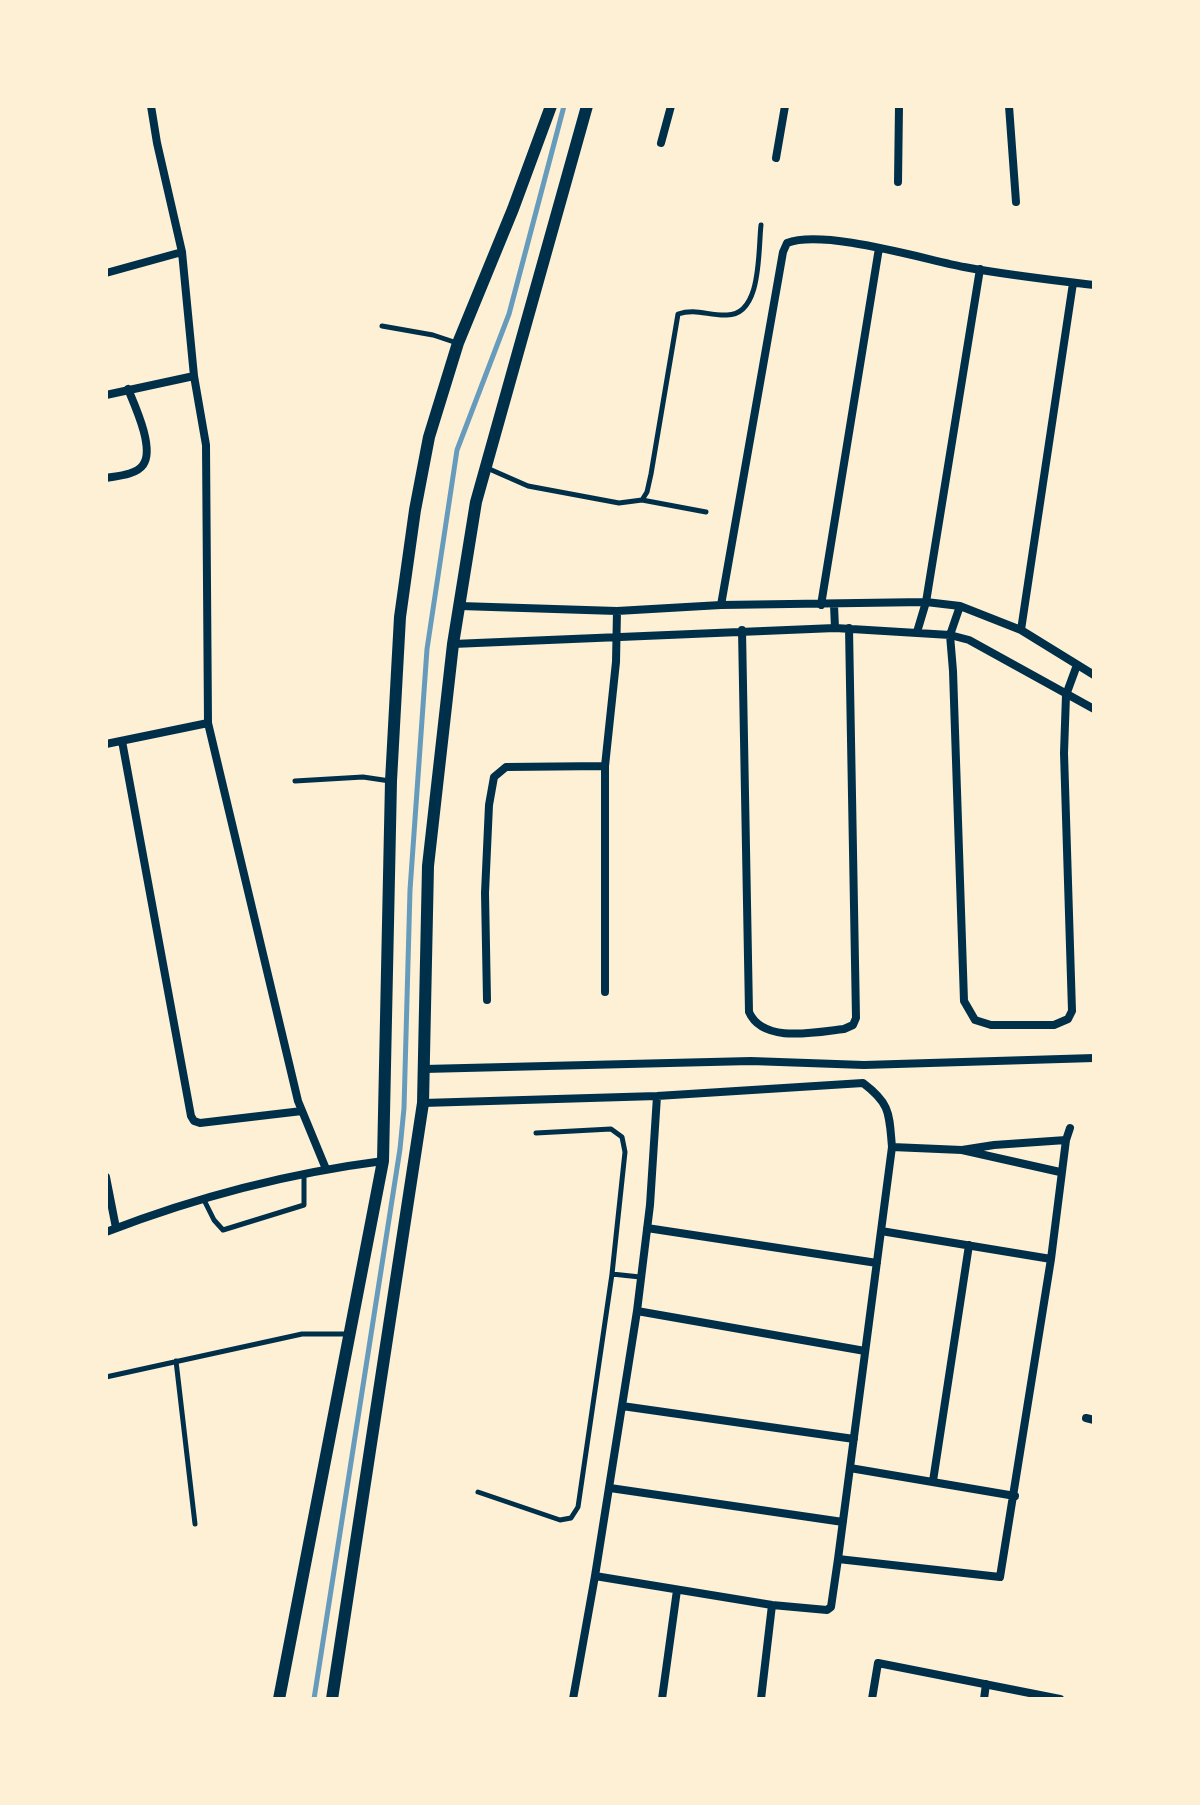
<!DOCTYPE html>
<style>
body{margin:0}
#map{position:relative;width:1200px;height:1805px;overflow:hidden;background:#fdf0d5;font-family:Poppins,sans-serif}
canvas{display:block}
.frame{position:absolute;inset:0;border:108px solid #fdf0d5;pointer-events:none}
</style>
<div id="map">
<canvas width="1200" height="1805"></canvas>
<div class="frame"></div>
</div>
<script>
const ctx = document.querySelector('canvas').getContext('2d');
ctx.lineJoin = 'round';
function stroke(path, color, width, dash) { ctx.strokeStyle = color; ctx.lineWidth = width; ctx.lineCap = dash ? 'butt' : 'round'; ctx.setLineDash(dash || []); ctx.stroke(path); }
stroke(new Path2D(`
 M314,1699l86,-550 4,-41 6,-218 17,-241 30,-199 52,-136 55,-208`), '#669bbc', 5);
stroke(new Path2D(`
 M382,326l51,9 24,8
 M487,468l41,18 91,17 23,-3 5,-8 4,-18 27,-160c18,-6 31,2 49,1 35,0 31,-64 34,-90
 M642,500l64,12
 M295,781l68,-4 27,4
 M204,1200l10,20 9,10 81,-25v-30
 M612,1274l28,3
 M176,1361l19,163
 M106,1377l196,-43h46
 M478,1492l82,28 11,-2 7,-11 34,-233 13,-122 -3,-15 -11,-8 -75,4`), '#003049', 5);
stroke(new Path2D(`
 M151,106l6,37 25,109 12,124 12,69 2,278 90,378 28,68
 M1009,106l7,96
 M661,143l10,-37
 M776,158l9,-52
 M898,182l1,-76
 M106,273l76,-21
 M106,395l88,-19
 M106,478c11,-2 30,-3 37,-13 12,-16 -8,-59 -15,-76
 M721,605l62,-353 4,-9c37,-14 136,16 177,24 43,8 87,13 130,18
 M821,605l58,-357
 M834,605l1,23
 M460,606l157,5 104,-6 205,-3 34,4 61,24 73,45
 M960,606l-10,29 3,36 11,330 11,19 16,5h63l14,-6 4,-8 -8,-258 2,-58 11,-30
 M742,630l7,382c14,32 67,20 95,17l9,-4 3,-7 -7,-390
 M1021,630l52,-347
 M917,632l9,-30 54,-333
 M453,644l382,-16 115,7 19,5 125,69
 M122,741l69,375 3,5 6,2 102,-12
 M106,744l102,-21
 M605,992v-226l11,-104 1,-51
 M487,1000l-2,-107 4,-88 5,-28 12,-10 99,-1
 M424,1069l327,-8 113,4 230,-7
 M423,1103l234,-7 206,-13c28,21 26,31 29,64l-54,412 -7,48 -4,3 -55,-5 -177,-29 42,-265 13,-106 7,-109
 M1066,1140l4,-12
 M892,1147l70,3 98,22
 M106,1177l10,51
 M647,1228l230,35
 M881,1231l170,28
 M106,1232c88,-34 183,-59 277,-71
 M637,1311l228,40
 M622,1406l232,33
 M1086,1418l8,2
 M850,1468l165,28
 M933,1481l36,-236
 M610,1488l233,34
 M838,1559l162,18 51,-318 15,-119 -72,5 -32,5
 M573,1699l22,-123
 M662,1699l15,-109
 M761,1699l11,-94
 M872,1699l6,-36 182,36
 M984,1699l2,-15`), '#003049', 8);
stroke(new Path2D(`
 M279,1699l104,-538 8,-380 9,-164 15,-107 14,-73 29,-94 55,-134 38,-103
 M332,1699l91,-596 5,-237 25,-222 23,-142 111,-396`), '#003049', 12);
</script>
